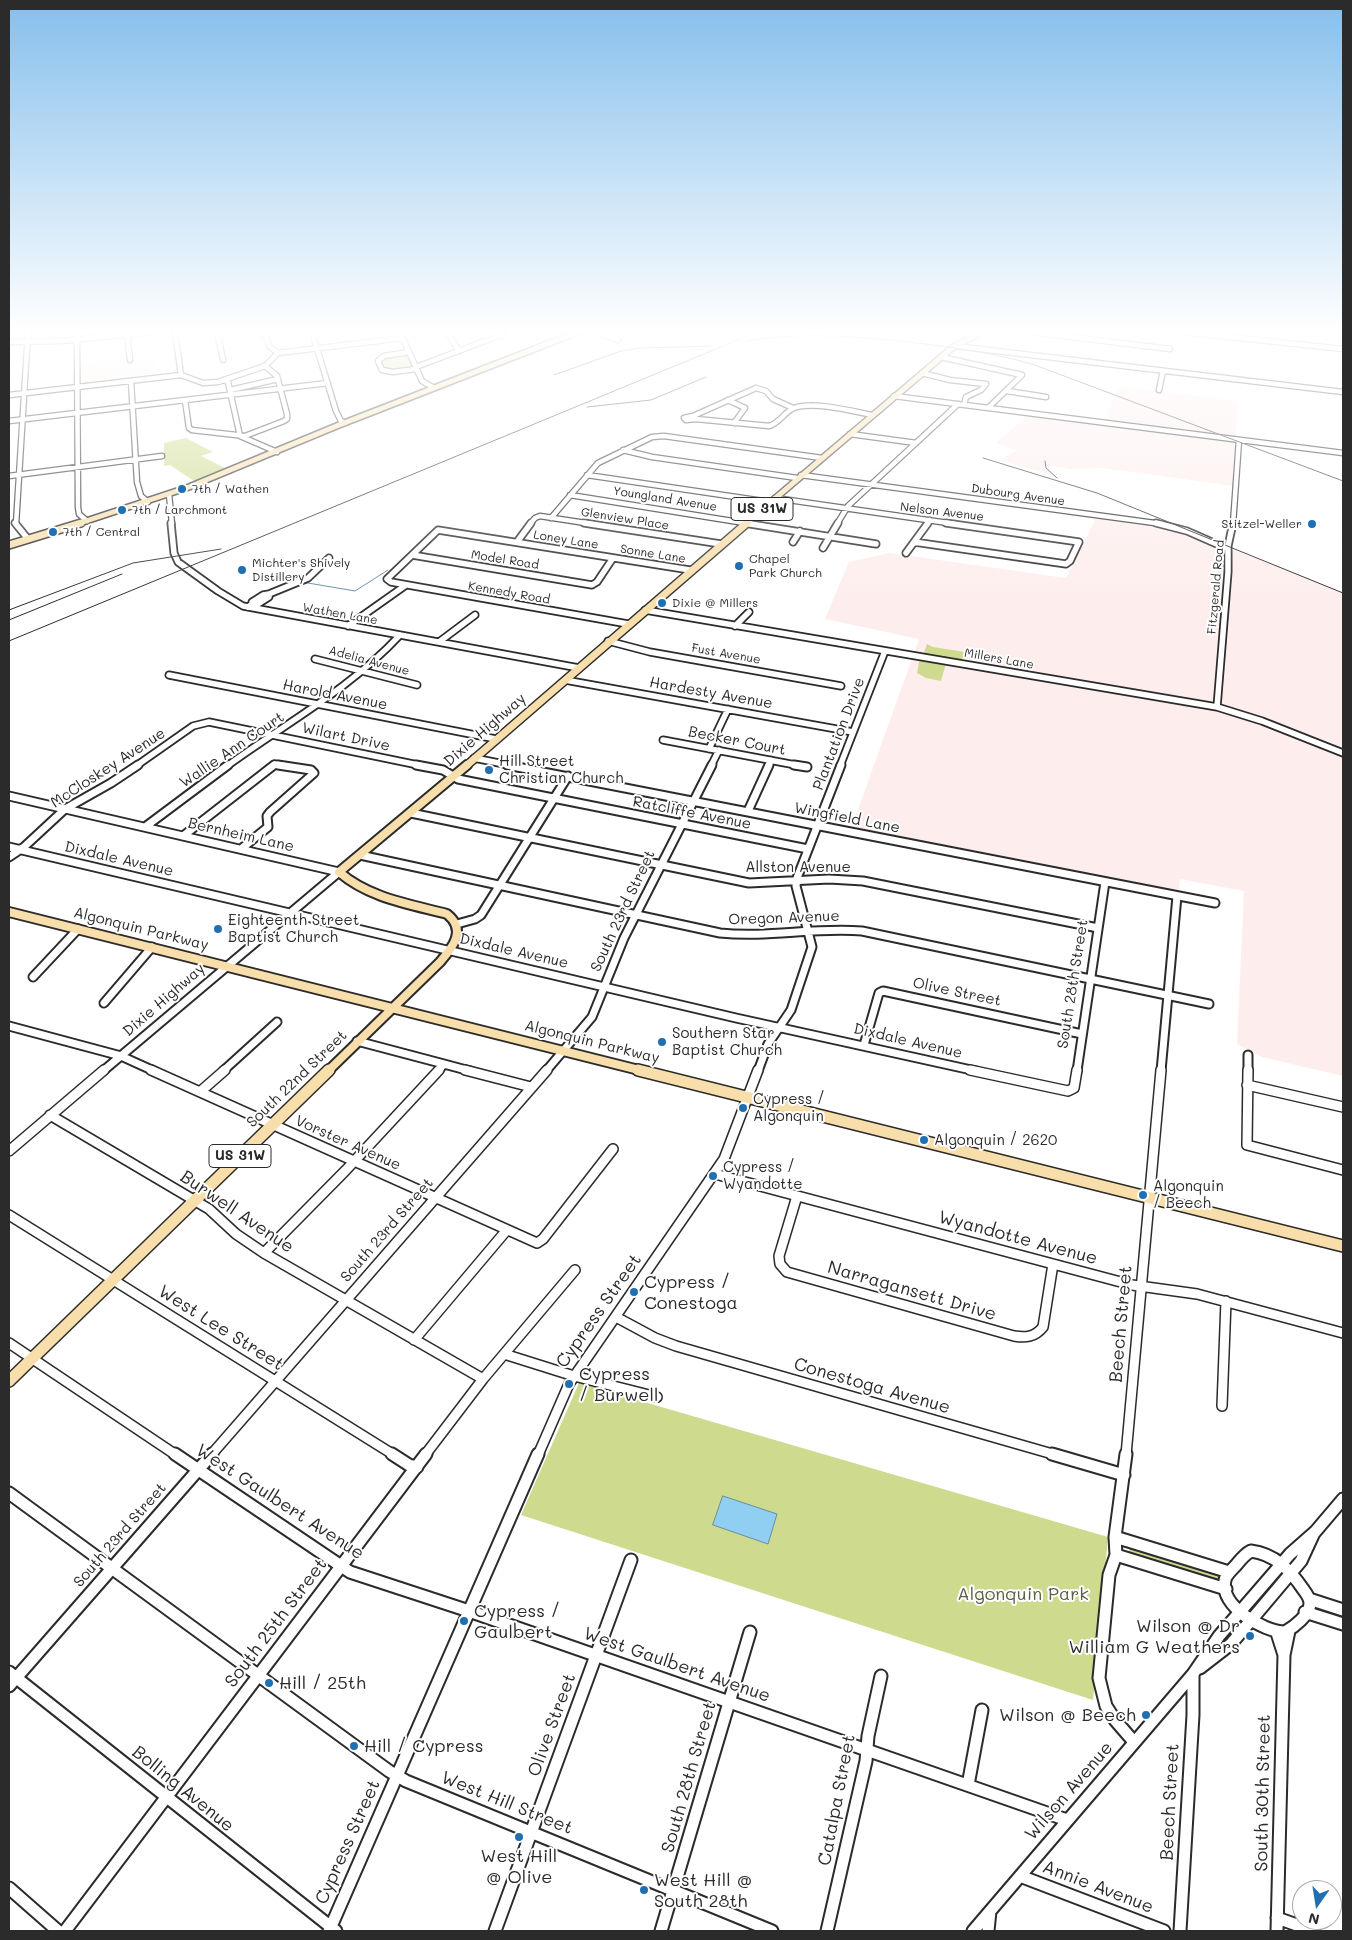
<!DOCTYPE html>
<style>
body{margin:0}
#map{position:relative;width:1352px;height:1940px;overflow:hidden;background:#fff;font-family:Mali,sans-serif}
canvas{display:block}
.frame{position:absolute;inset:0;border:10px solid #2b2b2b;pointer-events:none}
.north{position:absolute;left:1292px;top:1880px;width:50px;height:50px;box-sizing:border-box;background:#fff;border:1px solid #aaa;border-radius:50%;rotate:193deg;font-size:14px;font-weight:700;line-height:20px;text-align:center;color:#2b2b2b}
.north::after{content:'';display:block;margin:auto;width:18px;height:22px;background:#1f6fb2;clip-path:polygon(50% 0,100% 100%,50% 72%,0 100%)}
</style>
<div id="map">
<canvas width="1352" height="1940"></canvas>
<div class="frame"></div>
<div class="north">N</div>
</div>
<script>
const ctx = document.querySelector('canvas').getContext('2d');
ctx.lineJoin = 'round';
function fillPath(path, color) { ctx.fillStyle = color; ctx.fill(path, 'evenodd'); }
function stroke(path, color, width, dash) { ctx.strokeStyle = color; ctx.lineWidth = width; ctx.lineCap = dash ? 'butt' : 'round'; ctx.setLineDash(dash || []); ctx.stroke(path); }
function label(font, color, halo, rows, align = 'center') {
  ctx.font = font + ' Mali,sans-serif'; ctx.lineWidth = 4; ctx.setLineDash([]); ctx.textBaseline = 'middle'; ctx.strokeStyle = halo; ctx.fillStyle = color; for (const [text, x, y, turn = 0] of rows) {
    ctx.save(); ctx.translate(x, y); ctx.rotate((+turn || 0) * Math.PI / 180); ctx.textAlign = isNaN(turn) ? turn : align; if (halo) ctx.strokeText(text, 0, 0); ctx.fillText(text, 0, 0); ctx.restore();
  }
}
fillPath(new Path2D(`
 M154,358l2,18 -74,9v-20z
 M1120,387l118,14 -2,37 -129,-17 6,-23z
 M1029,414l197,25 10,4 -2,43 -131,-18 -31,1 -21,-3 -1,3 5,7 -56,-16 18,-9 -21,-8z
 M1096,518l103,16 144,59v483l-81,-19 -25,-13 7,-153 -64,-12 -1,13 -328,-63 68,-190 -94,-20 24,-57 41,-9 176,25z`), '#fdeeed');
fillPath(new Path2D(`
 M404,354l4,3 5,12 -18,2 -11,-2 -3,-9 1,-2 22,-2z
 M186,438l27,14 -12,4 24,12 -31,13 -24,-16 -6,1v-23z
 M927,644l6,3 32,5 -3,7 -7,2 -29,-5 -2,-3z
 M923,659l23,4 -5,18 -15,-3 -9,-5 2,-11z
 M579,1383l529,154 -15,163 -572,-185z
 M1130,1543l91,29 -1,11 -91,-28z`), '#ceda8d');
const water = new Path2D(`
 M723,1496l54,18 -9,30 -55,-19z`);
fillPath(water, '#90cff1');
stroke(water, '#688da2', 1);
stroke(new Path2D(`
 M296,586l12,-3 47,8 33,-21`), '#688da2', 1);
const minorFar4 = new Path2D(`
 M77,332l1,175 1,7 8,7
 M127,332l3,28
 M175,332l6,43
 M217,332l6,28
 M265,332l4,14 9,7
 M312,332l24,79 5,10 4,2
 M400,332l22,49 12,7
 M447,332l12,19
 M595,332l23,8
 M1031,332l139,17
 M1183,332l160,17
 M9,342l53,-1 91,-9
 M955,346l388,46
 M409,352l-25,4 -6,5 4,9 11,2 23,-3
 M941,357l81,18 -34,33
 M416,367l85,-32 2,-2 -2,-1
 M922,373l28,7 36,4 -5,6 -15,7 -2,8
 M224,380l4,2 12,54 37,16
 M131,381l6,101 4,14 7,6
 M230,390l48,-11
 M1159,390l4,-19
 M1007,391l39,6
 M9,395l172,-20 22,8 15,-1 47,-16 13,-13 125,-15
 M894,396l449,57
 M185,400l4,28 3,2 53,6 39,-15 3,-2v-5l-10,-38 -12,-10
 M728,400l17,8 -11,15
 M793,408l-20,-9 -7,-8 -10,-3 -63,28 3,3 73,7c11,-3 15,-14 25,-18 19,-7 58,3 78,7
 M693,416l-9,2 2,2 10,-1
 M9,421l319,-38
 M850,434l66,9
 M623,450l29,7 145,21
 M587,475l183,27
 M801,475l361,49
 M9,476l153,-20
 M169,494l3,30
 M570,495l181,29
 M775,498l180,26
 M551,518l47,-55 54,-26 12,-1 158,22
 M16,524l12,-192
 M530,524l5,-6 5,-2 52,8
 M837,524l11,-18 110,-102
 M927,524l3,-4
 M1233,524l6,-84`);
const minorFar3 = new Path2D(`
 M15,523l13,16
 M171,523l3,30 4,9 40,29 25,15 336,62
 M584,523l137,21
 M744,523l132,21
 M1156,523l31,8 41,18
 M517,542l14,-19
 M793,542l7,-11
 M914,542l152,22 4,-3 9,-19 -133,-19
 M823,548l15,-25
 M906,553l22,-30
 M412,555l180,30 5,-3 16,-24
 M269,594l39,-16 21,-20
 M269,594v3l-11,7h-6v-2l11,-7z
 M248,607l4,-3
 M645,610l572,97 45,14 81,32
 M628,624l-237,-42 -4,-3 51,-49 252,40
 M348,626l58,-41
 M735,626l14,-14
 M608,641l42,11 191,34
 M439,642l36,-27
 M315,659l102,26
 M169,675l327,64
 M565,680l288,52
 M1217,707l11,-135v-26l5,-23
 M663,740l138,26
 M709,749l19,-40
 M474,758l40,8
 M136,766l57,-40 16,-4 214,44
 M227,766c59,-43 123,-77 173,-131
 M273,766l2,-2 11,2
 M711,766l8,-16
 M768,766l3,-6
 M840,766l45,-115`);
const minorFar2 = new Path2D(`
 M416,765l27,5 15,9 350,70
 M507,765l708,138
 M794,765l13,2
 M9,796l330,76
 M748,811l21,-46
 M411,813l338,70 80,-4 34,2 235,47
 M145,827l83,-62
 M183,836l91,-71
 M9,847l727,171 240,53
 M241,849l27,-22 -1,-11 3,-4 44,-39 -3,-3 -33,-5
 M360,855l360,78c48,5 94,-6 142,-2l347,73
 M9,857l15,-10 41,-38 46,-26 27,-18
 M457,924l18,-5 6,-4 87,-139
 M33,977l45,-48
 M104,1003l48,-56
 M9,1026l112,30 33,15
 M357,1041l87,23 -6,7
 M864,1045l15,-52 4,-2 199,43
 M444,1064l26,7
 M103,1071l236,-199
 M223,1071l54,-49
 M546,1071l46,-54 32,-79 88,-173
 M758,1071l10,-27 23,-34 21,-63 -16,-61 1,-8 44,-113
 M1077,1071l28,-189
 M1161,1071l16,-175
 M1248,1071v-16`);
const minorFar1 = new Path2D(`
 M151,1070l386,173 6,-4 70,-90
 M465,1070l66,17
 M970,1070l98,21 6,-3 3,-18
 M1248,1070l-1,75 96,25
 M1247,1085l96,22
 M201,1091l24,-21
 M50,1115l159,94 27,25 28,19 219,126
 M9,1151l95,-81
 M715,1174l417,111 65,9 146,39
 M797,1196l-18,60 1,8 7,8 227,64c12,2 21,1 29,-9l10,-63
 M9,1215l385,240
 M264,1253l82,-83 93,-100
 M616,1317l39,21 21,8 380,109
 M414,1340l92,-109
 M9,1343l167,112
 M504,1354l70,22 83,21
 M1222,1406l4,-105
 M211,1455l336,-385
 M425,1455l58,-76 92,-109
 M538,1455l31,-71 155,-225 34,-89
 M1126,1455l35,-385`);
const minor = new Path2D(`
 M175,1454l175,118 119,39 598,209
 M392,1454l17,11 8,2
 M1052,1454l72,21
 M1126,1454l-11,83 1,18 -7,20 -10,103 7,28 9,14 19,22
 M9,1493l380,278 17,10 366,150
 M1115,1537l114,35
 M1251,1551c24,3 39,19 52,38 3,4 7,9 7,14 0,12 -16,24 -25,29 -21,0 -66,-26 -60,-52 1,-6 8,-11 12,-16 4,-5 8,-10 14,-13z
 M1116,1555l110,34
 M1309,1599l34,11
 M1305,1612l38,12
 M1277,1633l7,22 5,-24
 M1200,1668l31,-24 70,-83 12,-26
 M9,1672l327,259
 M9,1686l203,-232
 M968,1785l14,-75
 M1020,1876l144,55
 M9,1888l49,43
 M1277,1918l37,13
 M65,1931l361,-477
 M329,1931l209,-477
 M495,1931l136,-371
 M661,1931l89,-299
 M827,1931l39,-170 2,-25 13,-60
 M973,1931l220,-257 26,-38 71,-82 25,-22 28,-33
 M988,1931l2,-20
 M1180,1931l13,-216v-41
 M1277,1931l7,-276`);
const majorFar3 = new Path2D(`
 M77,524l112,-37 150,-62 239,-93
 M745,524l207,-176 29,-16`);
const majorFar2 = new Path2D(`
 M9,545l72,-22
 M466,766l281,-243`);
const majorFar1 = new Path2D(`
 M9,912l634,159
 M328,1071l112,-109c13,-15 27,-32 7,-48 -38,-10 -78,-16 -108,-42l128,-107`);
const major = new Path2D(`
 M638,1070l705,176
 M9,1381l320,-311`);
stroke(minorFar4, '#2b2b2b', 7);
stroke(minorFar3, '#2b2b2b', 9);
stroke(minorFar2, '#2b2b2b', 11);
stroke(minorFar1, '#2b2b2b', 12);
stroke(minor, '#2b2b2b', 15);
stroke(majorFar3, '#2b2b2b', 8);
stroke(majorFar2, '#2b2b2b', 10);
stroke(majorFar1, '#2b2b2b', 12);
stroke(major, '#2b2b2b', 14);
stroke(minorFar4, '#fff', 4.5);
stroke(minorFar3, '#fff', 5.5);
stroke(minorFar2, '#fff', 7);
stroke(minorFar1, '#fff', 9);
stroke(minor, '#fff', 11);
stroke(majorFar3, '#f8deab', 5);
stroke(majorFar2, '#f8deab', 7);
stroke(majorFar1, '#f8deab', 8);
stroke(major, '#f8deab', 11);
stroke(new Path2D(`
 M746,341c60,-10 119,-4 180,3 37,5 73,10 109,21l308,116
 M554,375l67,-24 20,-3 72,-2
 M587,407l64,-7 55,-23
 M983,458l114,35 246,100
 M1045,461l1,7 11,10
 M9,610l124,-47 88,-14
 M9,620l113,-46
 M9,641l748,-309`), '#2b2b2b', 1);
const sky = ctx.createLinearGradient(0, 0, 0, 603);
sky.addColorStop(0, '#85bfec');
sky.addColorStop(0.55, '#fff');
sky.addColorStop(1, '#ffffff00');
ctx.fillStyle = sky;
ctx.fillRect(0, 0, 1352, 603);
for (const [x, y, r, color] of [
 [182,489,5,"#1f6fb2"],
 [122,510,5,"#1f6fb2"],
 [1312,524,5,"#1f6fb2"],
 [53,532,5,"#1f6fb2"],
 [739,566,5,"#1f6fb2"],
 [242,570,5,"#1f6fb2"],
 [662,603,5,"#1f6fb2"],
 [489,770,5,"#1f6fb2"],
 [218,929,5,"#1f6fb2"],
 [662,1042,5,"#1f6fb2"],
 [743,1108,5,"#1f6fb2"],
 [924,1140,5,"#1f6fb2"],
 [713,1176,5,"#1f6fb2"],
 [1143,1195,5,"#1f6fb2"],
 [634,1292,5,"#1f6fb2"],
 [569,1384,5,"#1f6fb2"],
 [464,1621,5,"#1f6fb2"],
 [1250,1636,5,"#1f6fb2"],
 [269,1683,5,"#1f6fb2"],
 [1146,1715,5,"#1f6fb2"],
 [354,1746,5,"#1f6fb2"],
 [519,1837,5,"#1f6fb2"],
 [644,1890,5,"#1f6fb2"]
]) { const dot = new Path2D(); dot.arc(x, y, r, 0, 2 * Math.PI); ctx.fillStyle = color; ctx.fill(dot); stroke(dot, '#fff', 2); }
label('12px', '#2b2b2b', '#fff', [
 ["7th / Wathen",192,489],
 ["7th / Larchmont",132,510],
 ["Stitzel-Weller",1302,524,"right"],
 ["7th / Central",63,532],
 ["Chapel",749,559],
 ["Park Church",749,573],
 ["Michter's Shively",252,563],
 ["Distillery",252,577],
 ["Dixie @ Millers",672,603]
], 'left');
label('12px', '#2b2b2b', '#fff', [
 ["Dubourg Avenue",1018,495,8],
 ["Youngland Avenue",665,499,9],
 ["Nelson Avenue",942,512,7],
 ["Glenview Place",625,519,9],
 ["Loney Lane",566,540,9],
 ["Sonne Lane",653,554,9],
 ["Model Road",505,560,9],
 ["Fitzgerald Road",1216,587,-85],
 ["Kennedy Road",509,593,10],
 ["Wathen Lane",340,614,10],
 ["Fust Avenue",726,654,10],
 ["Millers Lane",999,659,10],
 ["Adelia Avenue",369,661,15]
]);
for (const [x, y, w] of [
 [762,509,62],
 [240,1156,62]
]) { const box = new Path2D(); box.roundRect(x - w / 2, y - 11.5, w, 23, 4); ctx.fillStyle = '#fff'; ctx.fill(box); stroke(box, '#2b2b2b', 1); }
label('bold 14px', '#2b2b2b', null, [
 ["US 31W",762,509],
 ["US 31W",240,1156]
]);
label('15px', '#2b2b2b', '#fff', [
 ["Hardesty Avenue",711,693,10],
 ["Harold Avenue",335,695,11],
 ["Dixie Highway",485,730,-41],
 ["Plantation Drive",839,734,-69],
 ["Wilart Drive",346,737,12],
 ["Becker Court",737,741,11],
 ["Wallie Ann Court",232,750,-34],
 ["McCloskey Avenue",108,768,-33],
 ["Ratcliffe Avenue",692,813,11],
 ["Wingfield Lane",847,818,11],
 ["Bernheim Lane",241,835,13],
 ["Dixdale Avenue",119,859,13],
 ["Allston Avenue",798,867],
 ["South 23rd Street",623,911,-65],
 ["Oregon Avenue",784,918,-2],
 ["Algonquin Parkway",141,929,14],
 ["Dixdale Avenue",514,951,13],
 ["South 28th Street",1073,984,-81],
 ["Olive Street",957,992,12],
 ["Dixie Highway",164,1000,-41],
 ["Dixdale Avenue",908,1041,13],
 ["Algonquin Parkway",592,1042,14],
 ["South 22nd Street",297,1079,-44],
 ["Vorster Avenue",348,1143,24],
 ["South 23rd Street",387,1230,-49],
 ["South 23rd Street",120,1535,-49]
]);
label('15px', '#2b2b2b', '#fff', [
 ["Hill Street",499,761],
 ["Christian Church",499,778],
 ["Eighteenth Street",228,920],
 ["Baptist Church",228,937],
 ["Southern Star",672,1033],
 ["Baptist Church",672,1050],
 ["Cypress /",753,1099],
 ["Algonquin",753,1116],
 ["Algonquin / 2620",934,1140],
 ["Cypress /",723,1167],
 ["Wyandotte",723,1184],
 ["Algonquin",1153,1186],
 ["/ Beech",1153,1203]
], 'left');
label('18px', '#2b2b2b', '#fff', [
 ["Burwell Avenue",237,1212,34],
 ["Wyandotte Avenue",1018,1238,15],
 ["Narragansett Drive",912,1291,16],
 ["Cypress Street",599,1311,-55],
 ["Beech Street",1121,1324,-85],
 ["West Lee Street",221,1328,32],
 ["Conestoga Avenue",872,1386,16],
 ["West Gaulbert Avenue",280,1502,33],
 ["South 25th Street",276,1623,-53],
 ["West Gaulbert Avenue",677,1665,19],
 ["Olive Street",552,1725,-70],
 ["South 28th Street",689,1777,-74],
 ["Bolling Avenue",183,1789,39],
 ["Wilson Avenue",1069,1791,-49],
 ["South 30th Street",1263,1793,-89],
 ["Catalpa Street",837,1800,-79],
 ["Beech Street",1170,1802,-87],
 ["West Hill Street",507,1803,22],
 ["Cypress Street",348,1842,-66],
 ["Annie Avenue",1098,1887,21]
]);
label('18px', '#2b2b2b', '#fff', [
 ["Cypress /",644,1282],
 ["Conestoga",644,1303],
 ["Cypress",579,1374],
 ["/ Burwell",579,1395],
 ["Cypress /",474,1611],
 ["Gaulbert",474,1632],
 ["Wilson @ Dr",1240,1626,"right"],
 ["William G Weathers",1240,1647,"right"],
 ["Hill / 25th",279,1683],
 ["Wilson @ Beech",1136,1715,"right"],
 ["Hill / Cypress",364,1746],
 ["West Hill",519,1856,"center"],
 ["@ Olive",519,1877,"center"],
 ["West Hill @",654,1880],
 ["South 28th",654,1901]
], 'left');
label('18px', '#5c6048', '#fff', [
 ["Algonquin Park",1023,1594]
]);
</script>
